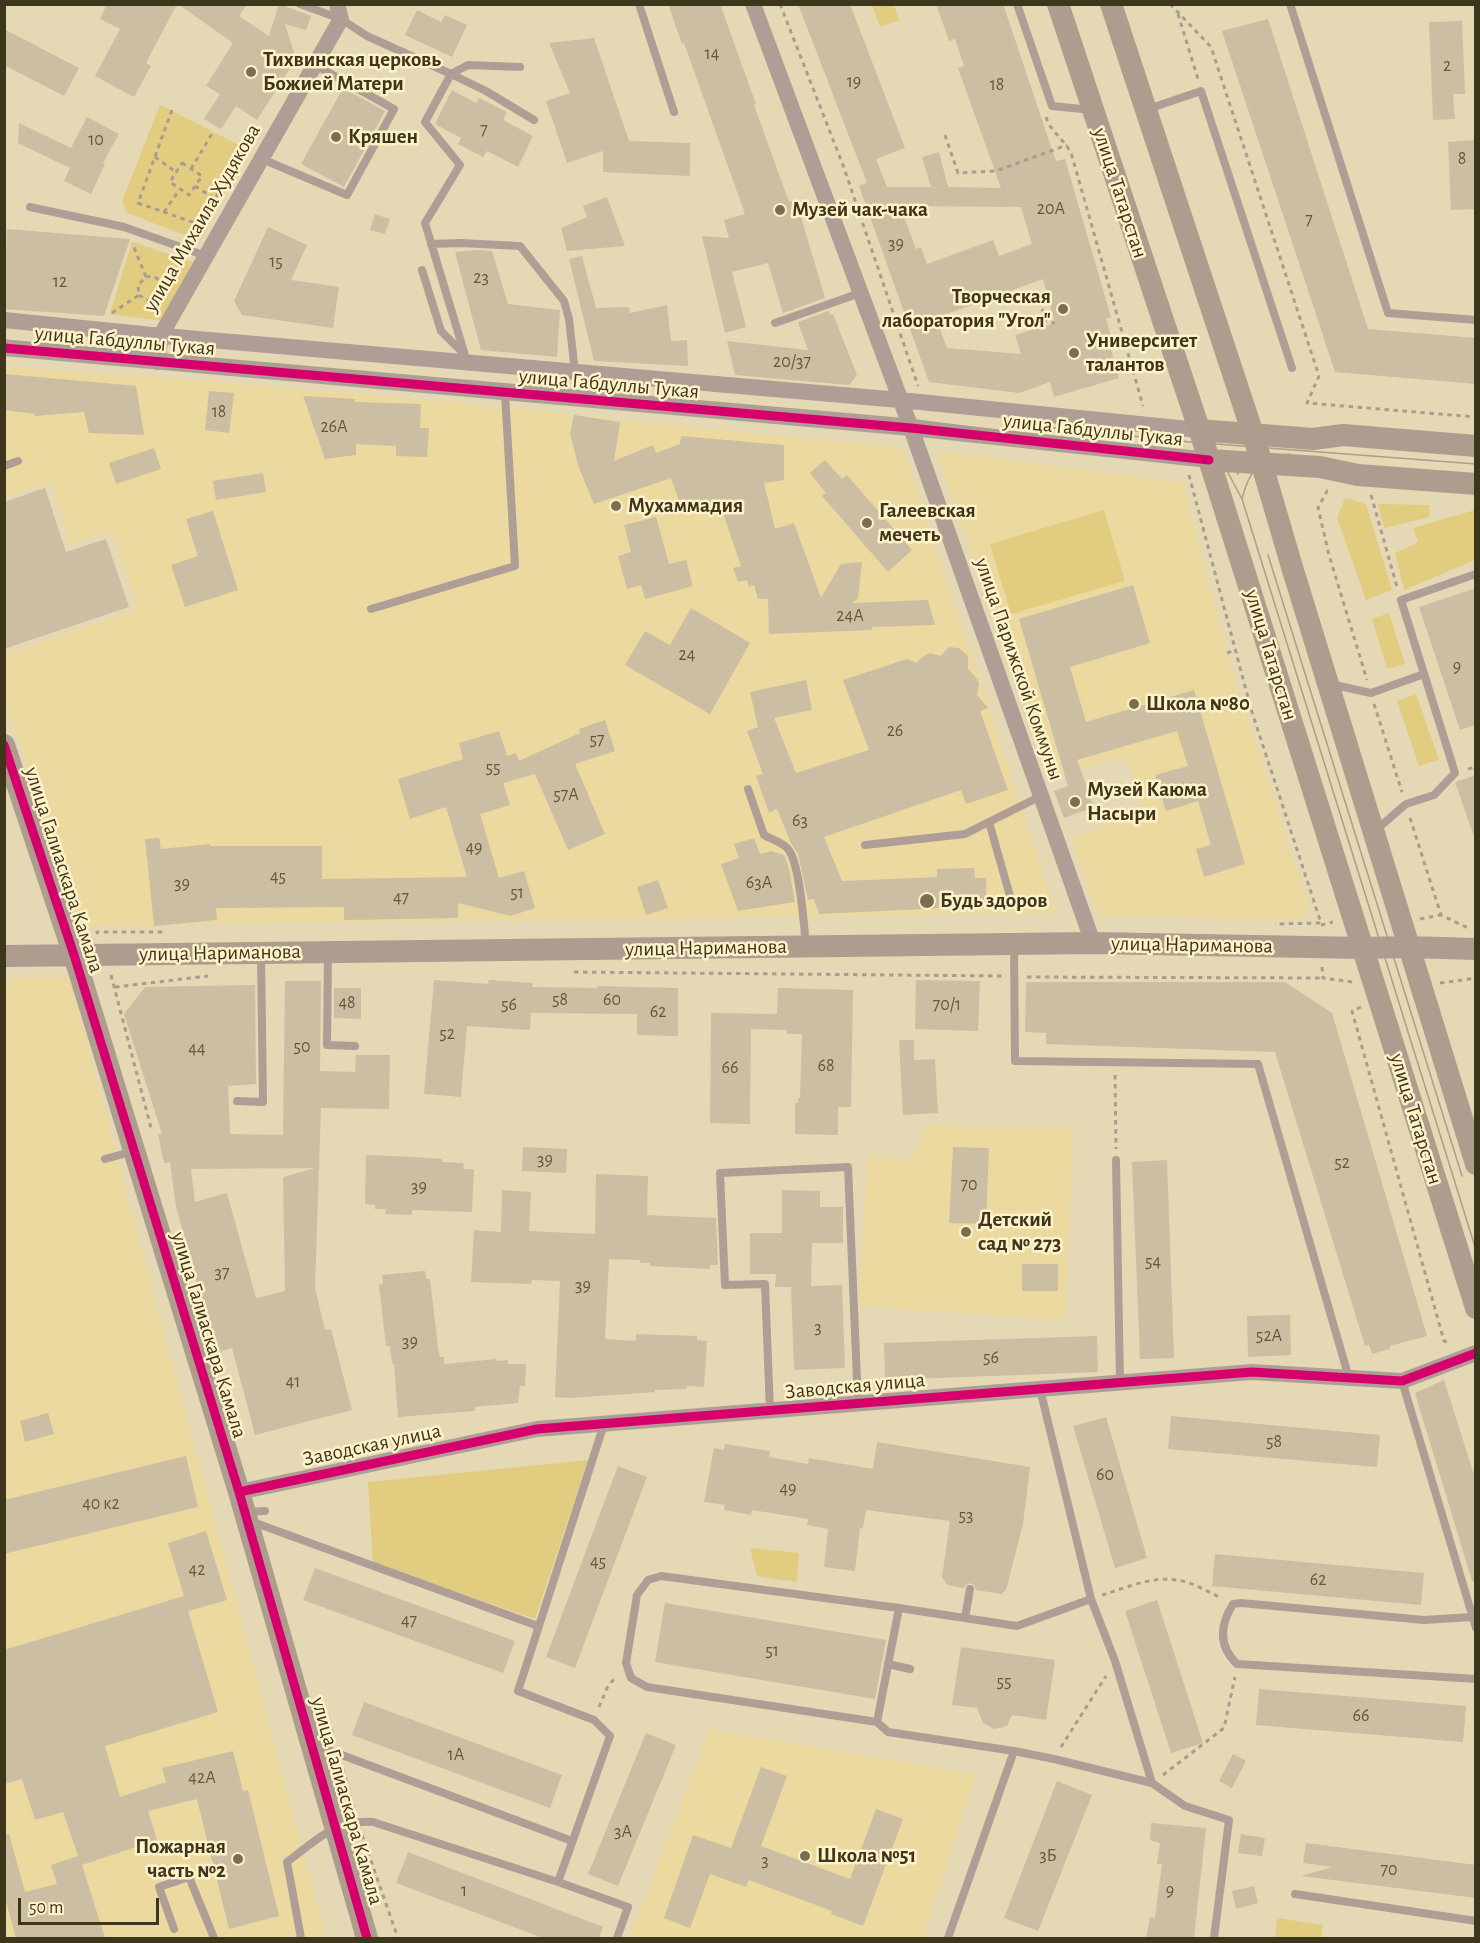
<!DOCTYPE html>
<meta charset="utf-8">
<style>
body{margin:0}
#map{position:relative;width:1480px;height:1943px;overflow:hidden;background:#e4d9b4;font-family:"Alegreya Sans",sans-serif}
canvas{display:block}
.frame{position:absolute;inset:0;border:6px solid #3e361a;pointer-events:none}
.scale{position:absolute;left:18px;top:1898px;width:141px;height:27px;box-sizing:border-box;border:3px solid #3e361a;border-top:0;padding-left:8px;font-size:18px;line-height:21px;white-space:nowrap;color:#3e361a;-webkit-text-stroke:4px #fef2ca;paint-order:stroke}
</style>
<div id="map">
<canvas width="1480" height="1943"></canvas>
<div class="frame"></div>
<div class="scale">50 m</div>
</div>
<script>
const ctx = document.querySelector('canvas').getContext('2d');
ctx.lineJoin = 'round';
function fillPath(path, color) { ctx.fillStyle = color; ctx.fill(path, 'evenodd'); }
function stroke(path, color, width, dash) { ctx.strokeStyle = color; ctx.lineWidth = width; ctx.lineCap = dash ? 'butt' : 'round'; ctx.setLineDash(dash || []); ctx.stroke(path); }
function label(font, color, halo, rows, align = 'center') {
  ctx.font = font + ' "Alegreya Sans",sans-serif'; ctx.lineWidth = 5; ctx.setLineDash([]); ctx.textBaseline = 'middle'; ctx.strokeStyle = halo; ctx.fillStyle = color; for (const [text, x, y, turn = 0] of rows) {
    ctx.save(); ctx.translate(x, y); ctx.rotate((+turn || 0) * Math.PI / 180); ctx.textAlign = isNaN(turn) ? turn : align; if (halo) ctx.strokeText(text, 0, 0); ctx.fillText(text, 0, 0); ctx.restore();
  }
}
fillPath(new Path2D(`
 M5,366l394,31 504,51 153,465 -978,13 -73,-227 -1,-44 134,-46 -26,-79 -42,16 -19,-64 -46,15z
 M936,450l247,33 44,170 82,254 -7,12 -204,-3 -27,-78 72,-26 -16,-56 -77,22z
 M69,977l257,961h-321v-959z
 M928,1125l145,4 -8,191 -207,-14 10,-150 41,3z
 M709,1729l267,45 -53,164h-293z`), '#ebd99f');
fillPath(new Path2D(`
 M872,5h22l5,15 -19,7z
 M160,105l87,44 -47,92 -73,-28 -5,-12z
 M132,242l61,20 -31,59 -52,-7z
 M1345,498l21,6 26,86 -26,10 -29,-82z
 M1378,504l51,1 1,12 -46,11z
 M1104,510l21,71 -114,33 -21,-70z
 M1475,510v50l-71,30 -9,-37 23,-11 -5,-14z
 M1389,613l16,51 -18,5 -15,-50z
 M1416,694l23,66 -20,6 -22,-65z
 M588,1460l-53,159 -162,-56 -5,-81z
 M750,1548l49,5 -2,29 -40,-6z
 M1277,1918l46,7 -2,13h-46z`), '#e2cc80');
fillPath(new Path2D(`
 M107,4h70l-31,59 5,3 -17,31 -39,-21 25,-47 -20,-10z
 M178,4h69l-8,12 30,20 10,-32 32,12 -5,14 -21,-6 11,35 -39,61 -21,-14 -15,23 -17,-10 16,-25 -14,-8 27,-43z
 M668,4h52l36,100 -2,1 35,97 7,-2 29,98 -42,15 -15,-50 -36,9 14,55 -21,6 -23,-97 27,2 -5,-18 21,-6 -61,-171 -2,1z
 M798,4h52l55,144 -29,11 11,28h44l-9,-30 17,-5 9,35 53,1 -43,-120 6,-2 -9,-27 -6,2 -13,-37h67l53,157 9,-2 46,158 -5,2 7,23 -4,1 10,35 -65,19 -4,-15 -31,11 -90,-11 -70,-196 8,-3zM900,206l121,1 11,37 -33,12 -6,-16 -66,24 -6,-17 -5,2zM1043,279l12,44 -40,12 6,19 -74,-6 -11,-30z
 M417,10l24,12 4,-7 22,10 -15,32 -47,-22z
 M1268,19l100,310 108,9v46l-141,-12 -113,-341z
 M1462,21l3,73h-12l2,25 -22,1 -4,-98z
 M4,29l75,39 -15,28 -60,-31z
 M594,38l35,103 61,2v33l-87,-4v-21l-36,12 -21,-62 24,-8 -21,-50z
 M343,88l42,23 -41,76 -43,-23z
 M452,90l24,13 3,-5 28,14 -4,8 30,16 -15,31 -31,-16 -4,6 -25,-13 3,-6 -26,-14z
 M87,117l32,17 -16,29 2,1 -14,30 -27,-13 6,-13 -52,-25 1,-20 52,25z
 M1476,140v69l-25,1 -3,-68z
 M607,197l18,49 -58,5 -6,-23 26,-11 -4,-11z
 M375,214l15,5 -5,15 -15,-4z
 M268,227l39,18 -16,35 48,7 -6,41 -91,-13 -8,-14z
 M7,229l123,10 -26,77 -100,-7z
 M477,250l15,1 16,53 52,6 -3,47 -76,-7 -26,-98z
 M582,256l14,52 33,-1 1,6 37,-8 4,36 16,-1 1,26 -94,-5 -25,-102z
 M829,311l1,4 3,-1 24,61 -8,10 -114,-10 -8,-34 81,9 -10,-28z
 M4,374l132,12 8,49 -55,-2 -5,-21 -49,4v-2l-31,-4z
 M209,391l25,2 -5,40 -24,-3z
 M303,396l52,3v3l66,2 -1,24h9l-2,29 -31,-1v-10l-40,-2v11l-31,4z
 M574,415l46,7 -6,39 39,-16 3,8 24,-9 1,-8 103,9v35l-20,3 11,46 19,-6 27,75 20,-34 21,-2 -4,36 -6,5 76,-3 7,25 -63,2v3l-103,4 -1,-35h-10l-4,-14 -5,2 -2,-7 -9,2 -5,-14 8,-2 -17,-50 -41,-4 -12,-34 -77,26 -15,-36 -9,-34z
 M154,448l7,21 -45,15 -7,-21z
 M825,460l17,19 5,-4 65,75 -24,22 -66,-76 4,-3 -16,-20z
 M263,473l3,19 -50,8 -3,-19z
 M45,488l21,64 40,-13 23,68 -125,42v-147z
 M213,511l25,79 -53,17 -14,-42 27,-9 -12,-37z
 M656,517l13,47 17,-4 7,26 -48,13 -4,-14 -14,4 -9,-33 13,-4 -7,-27z
 M1133,585l17,58 -80,24 16,55 108,-32 51,174 -41,13 -8,-28 15,-4 -13,-44 -32,10 -11,-36 33,-9 -11,-35 -100,29 17,47 -30,11 -10,-27 14,-5 -49,-167z
 M1476,588v137l-16,5 -41,-123z
 M691,608l59,35 -40,71 -85,-49 20,-34 25,14z
 M949,647l10,1 9,8v13l9,10 2,5 -2,11 11,13 -8,3 28,79 -42,14 -5,-14 -137,47 18,44 95,-4v-8l37,-1 1,10h11l1,28 -168,8 -5,-15 -6,1 -10,-46 -7,-11 -14,-34 -8,4 -13,-37 7,-2 -16,-43 11,-4 -8,-35 56,-12 6,30 -38,8 22,55 73,-23 -26,-70 64,-21 10,4 5,-6 8,-4 11,3z
 M605,720l10,31 -40,13 30,70 -37,16 -33,-76 -32,9 7,22 -30,9 19,64 25,-7 11,37 -25,8 -52,-13v15l-114,2v-13l-128,1 1,12 -63,6 -9,-87 14,-1 2,11 49,-5v2h112v33l145,-2 -21,-70 -36,12 -12,-40 65,-20 -4,-16 40,-12 8,25 9,-3 3,8 61,-28 -1,-4z
 M1476,775v58l-3,1 -18,-52z
 M754,838l6,16 11,-3 13,4 5,14 6,33 -57,9 -17,-47 18,-6 -5,-14z
 M658,880l10,28 -22,7 -9,-28z
 M434,980l54,4 1,-4 44,3 -1,4 65,1v-2l81,2v48l-41,-1v-21l-106,-1 -1,17 -63,-4 -6,71 -37,-3z
 M916,980l64,1 -2,50 -63,-2z
 M285,981h36l-1,90 35,1 1,-17h34l-1,54 -68,-1 -6,180 10,42 6,-1 21,81 -97,25 -23,-87 -16,5 -40,-146 -6,-45 -6,1 -6,-29h4l-38,-120 21,-27 110,-2 1,99 -28,2 2,48 53,1zM315,1168l-32,9 2,114 -29,7 -29,-105 -32,9 -4,-33z
 M1026,982h259l47,31 95,323 -37,10v3l-18,5 -3,-9 -4,1 -90,-294 -229,-8v-11l-21,-1z
 M334,988h27v31l-27,-1z
 M778,988l75,2 -2,117h-13v28l-43,-1v-31h3v-5h2l2,-64h-15v-4l-36,-1 -1,95 -40,-1 1,-110 66,1z
 M899,1040h15v20l21,-1 3,54 -35,2z
 M523,1147l44,2 -1,24 -44,-2z
 M953,1147l36,1 -3,76 -37,-1z
 M366,1155l47,2 29,2v3l22,1 -1,6h11l-2,43 -60,-2v5l-27,-1 1,-5h-11v-4l-10,-1z
 M1167,1160l7,198 -34,1 -8,-197z
 M596,1174l52,2 -1,39 69,3 2,47h-8v4l-60,-3v-3h-10v-3l-31,-1 -4,80 31,2v-7l61,2v4l10,1 -3,46 -17,-1 -1,3 -31,1v2l-84,6 -16,-1 5,-116 -28,-1 -1,4 -60,-2 3,-52 27,2 1,-42 29,2 -2,39 66,3z
 M782,1190l38,1v16h23v36h-31l-1,43 31,-1 3,83 -51,2 -3,-83h-16l1,-13h-26v-41h32z
 M1022,1264h36v27h-36z
 M425,1271l1,8h4l8,68 2,10h4v7l53,-5v2l11,-1v4h18l-1,22h-5l-2,17 -43,4v4l-77,6 -4,-53h-2l-2,-18h-4l-7,-61 4,-1 -1,-9z
 M1290,1315l1,40 -43,2 -1,-41z
 M1097,1336l1,36 -213,8 -1,-37z
 M1444,1380l32,101v100h-4l-57,-188z
 M48,1413l6,21 -29,8 -5,-21z
 M1171,1416l209,19 -3,32 -209,-18z
 M1106,1417l41,141 -32,10 -42,-142z
 M877,1442l153,25 -7,57 -17,66 -5,4 -25,-4 -2,-5 -4,-2 -4,2 -2,3 -17,-3 -5,-8 8,-56 -84,-11 -3,18h-3l-5,43 -31,-4 4,-38 -21,-4 1,-6 -56,-9 -1,5 -27,-5 1,-5 -21,-3 10,-54 10,2 1,-6 45,7 -1,6 39,7 1,-6 64,11z
 M186,1456l12,51 -194,47v-54z
 M618,1466l29,11 -72,191 -29,-11z
 M206,1531l21,69 -39,11 30,101 -113,34 15,51 46,-15 -4,-14 71,-17 10,40 5,-1 31,126 -50,13 -32,-130 -49,12 9,29 -75,25 23,73h-89l-12,-44v-59l5,-1 16,58 32,-8 -6,-19 27,-9 -15,-44 -28,8 -13,-41 -18,5v-134l180,-54 -16,-53z
 M1215,1554l209,19 -3,32 -209,-19z
 M315,1568l200,73 -12,32 -200,-73z
 M1157,1600l46,143 -32,10 -46,-142z
 M665,1603l221,37 -11,59 -220,-37z
 M961,1647l94,13 -9,60 -34,-5 -5,11 -13,3 -11,-6 -6,-15 -25,-3z
 M1259,1689l207,17 -3,36 -207,-17z
 M364,1702l198,73 -12,33 -198,-73z
 M646,1733l30,12 -58,141 -30,-12z
 M1233,1754l13,7 -14,27 -13,-7z
 M761,1767l26,9 -26,70 89,33 26,-70 27,10 -40,107 -32,-12 1,-3 -83,-31 -3,7 -36,-13 -20,54 -26,-10 29,-83 38,13z
 M1057,1781l35,14 -54,136 -34,-13z
 M1151,1823l55,5 -12,110h-48l4,-21 5,1 7,-54h-5l3,-21 -10,-3z
 M1241,1834l24,4 -3,18 -24,-3z
 M1306,1843l170,22v33l-175,-22 31,-9 -29,-4z
 M408,1852l195,75 -4,11h-56l-147,-55z
 M1254,1886l4,17 -22,6 -4,-18z`), '#ccbea2');
stroke(new Path2D(`
 M780,4l63,161 75,221
 M1170,4l41,43 108,329 -12,27 169,14
 M1178,14l20,65
 M172,110l-34,93 63,22 51,-94 4,2
 M1046,117c5,16 20,23 26,39l71,250
 M945,135l13,38 38,-2 71,-26
 M155,157l21,15
 M182,163l20,13 -13,19 -19,-13z
 M191,169l22,-37
 M195,186l20,13
 M164,212l16,-23
 M146,277l7,-1 8,5
 M139,295l7,5 8,1 3,6
 M154,301l7,-7v-13l15,-9
 M1042,309l4,12 9,2
 M112,313l27,-18 -1,-10 8,-8 -13,-32
 M1189,475l62,234 70,214 -46,1
 M1328,491h-1l-9,17 11,47 38,125
 M1371,495l26,92
 M1227,653l9,-3
 M1374,704l28,88
 M1468,769l8,-2
 M1410,818l31,97 27,13
 M1420,919l21,-4
 M1321,925l12,-3
 M98,934l-1,-2h66
 M1322,967l1,11 30,4
 M574,972l429,4
 M111,975l40,153
 M1027,977l296,1
 M1440,983l36,-5
 M115,987l93,-11
 M1361,1007l-9,4 92,330 7,3
 M1115,1075l1,74
 M1102,1595c24,-7 49,-19 75,-15 15,2 30,11 44,18
 M599,1707l8,-19 9,-12
 M325,1712l9,25
 M1061,1747l45,-71
 M343,1769l11,40
 M1163,1775l61,-47 11,-51
 M362,1835l36,103`), '#aa9d8f', 3, [4.5, 4.5]);
stroke(new Path2D(`
 M300,4l41,15 26,17 84,38 -26,48 35,43 -35,58 42,139
 M639,4l35,108
 M1017,4l35,102 40,4
 M1290,4l98,309 88,7
 M451,74l35,17 48,29
 M451,74l17,-9 52,2
 M1148,109l53,-18 91,277
 M262,159l85,36 47,-86 -79,-44
 M30,207l94,20 82,29
 M431,244l29,-1 60,3 44,55 5,18 6,53
 M422,270l19,61 22,22
 M775,323l85,-30
 M4,466l14,-5
 M371,609l144,-43 -10,-173
 M1330,684l41,9 53,-19
 M748,789l16,46c7,4 19,8 24,14 12,14 16,77 18,97
 M989,822l21,74
 M1376,830l30,-26 28,-9 21,-22 -54,-173 75,-26
 M865,845l100,-11 76,-38
 M1014,945l1,116 243,3 91,314
 M328,953l-1,92 28,1
 M237,1101l26,1 -2,-149
 M105,1159l29,-8
 M1116,1160l4,223
 M1402,1381l74,247
 M770,1411l-5,-127 -40,1 -5,-112 128,-6 10,237
 M245,1512l20,-1
 M250,1521l288,105
 M1091,1599l24,62 37,122
 M899,1608l118,18 74,-27 -51,-210
 M1472,1617l-48,3 -183,-17 -8,1c-13,21 -15,42 4,60l239,15
 M965,1618l5,-29
 M888,1664l22,5
 M877,1722l-230,-35 -16,-9 -5,-15 11,-68 11,-15 13,-4 238,32 -22,114 11,10 126,19
 M315,1745l257,96
 M558,1882l52,-146 -16,-16 -76,-29 86,-267
 M1295,1894l181,27
 M174,1929l-15,-42 30,-10 25,61
 M301,1938l-14,-76c30,-22 47,-43 86,-40l185,60 70,25 -11,31
 M948,1938l66,-187 40,8 98,24 33,23 44,14 -15,118`), '#af9e95', 8);
stroke(new Path2D(`
 M753,4l158,424 182,515
 M4,320l148,15 748,65 299,30
 M4,348l907,80 298,32
 M157,362l4,-27 180,-316 -4,-15
 M239,1492l298,-63 715,-57 150,9 74,-28`), '#af9e95', 16);
stroke(new Path2D(`
 M1058,4l149,449 269,855
 M1111,4l142,430 39,133 184,597
 M1199,430l114,9 30,-4 133,11
 M1209,460l111,7 38,8 118,9
 M4,745l70,210 165,537 128,446
 M4,956l1089,-13 270,5 45,-1 68,2`), '#ae9c8e', 22);
stroke(new Path2D(`
 M4,340l903,79 303,38 15,10 17,32 234,751
 M1045,427l145,15 286,22
 M1205,446l23,11 10,17
 M1242,499c7,-30 18,-40 48,-45
 M1268,555l194,621`), '#aa9e8c', 1.5);
stroke(new Path2D(`
 M4,348l907,80 298,32
 M4,745l70,210 165,537 128,446
 M239,1492l298,-63 715,-57 150,9 74,-28`), '#d6006c', 9);
for (const [x, y, r, color] of [
 [251,72,6,"#786f50"],
 [336,137,6,"#786f50"],
 [780,210,6,"#786f50"],
 [1063,309,6,"#786f50"],
 [1074,353,6,"#786f50"],
 [616,506,6,"#786f50"],
 [867,523,6,"#786f50"],
 [1134,704,6,"#786f50"],
 [1075,802,6,"#786f50"],
 [927,901,8,"#786f50"],
 [966,1232,6,"#786f50"],
 [805,1856,6,"#786f50"],
 [238,1859,6,"#786f50"]
]) { const dot = new Path2D(); dot.arc(x, y, r, 0, 2 * Math.PI); ctx.fillStyle = color; ctx.fill(dot); stroke(dot, '#fef2ca', 2); }
label('18px', '#62583c', null, [
 ["14",712,54],
 ["2",1447,66],
 ["19",854,82],
 ["18",997,85],
 ["7",484,130],
 ["10",96,140],
 ["8",1462,159],
 ["20А",1051,209],
 ["7",1309,220],
 ["39",896,244],
 ["15",276,262],
 ["23",481,278],
 ["12",60,282],
 ["20/37",792,362],
 ["18",219,412],
 ["26А",334,427],
 ["24А",850,616],
 ["24",687,655],
 ["9",1457,667],
 ["26",895,731],
 ["57",597,740],
 ["55",493,768],
 ["57А",566,795],
 ["63",800,821],
 ["49",474,848],
 ["45",278,877],
 ["63А",759,883],
 ["39",182,884],
 ["51",517,893],
 ["47",401,898],
 ["58",560,1000],
 ["60",612,1000],
 ["48",347,1003],
 ["56",509,1005],
 ["70/1",947,1005],
 ["62",658,1012],
 ["52",447,1034],
 ["50",302,1047],
 ["44",197,1049],
 ["68",826,1066],
 ["66",730,1068],
 ["39",545,1160],
 ["52",1342,1163],
 ["70",969,1185],
 ["39",419,1187],
 ["54",1153,1262],
 ["37",222,1273],
 ["39",583,1286],
 ["3",818,1328],
 ["52А",1269,1336],
 ["39",410,1342],
 ["56",991,1358],
 ["41",293,1382],
 ["58",1274,1442],
 ["60",1105,1475],
 ["49",788,1489],
 ["40 к2",101,1504],
 ["53",966,1516],
 ["45",598,1562],
 ["42",197,1570],
 ["62",1318,1580],
 ["47",409,1621],
 ["51",772,1651],
 ["55",1004,1682],
 ["66",1361,1716],
 ["1А",456,1755],
 ["42А",202,1778],
 ["3А",623,1832],
 ["3Б",1048,1856],
 ["3",765,1861],
 ["70",1389,1870],
 ["1",464,1891],
 ["9",1170,1891]
]);
label('bold 21px', '#3e361a', '#fef2ca', [
 ["Тихвинская церковь",263,60],
 ["Божией Матери",263,84],
 ["Кряшен",348,137],
 ["Музей чак-чака",792,210],
 ["Творческая",1051,297,"right"],
 ["лаборатория \"Угол\"",1051,321,"right"],
 ["Университет",1086,341],
 ["талантов",1086,365],
 ["Мухаммадия",628,506],
 ["Галеевская",879,511],
 ["мечеть",879,535],
 ["Школа №80",1146,704],
 ["Музей Каюма",1087,790],
 ["Насыри",1087,814],
 ["Будь здоров",940,901],
 ["Детский",978,1220],
 ["сад № 273",978,1244],
 ["Пожарная",226,1847,"right"],
 ["часть №2",226,1871,"right"],
 ["Школа №51",817,1856]
], 'left');
label('21px', '#3e361a', '#fef2ca', [
 ["улица Татарстан",1120,193,72],
 ["улица Михаила Худякова",202,218,-60],
 ["улица Габдуллы Тукая",125,341,5],
 ["улица Габдуллы Тукая",609,384,5],
 ["улица Габдуллы Тукая",1093,430,6],
 ["улица Татарстан",1271,655,73],
 ["улица Парижской Коммуны",1019,669,71],
 ["улица Галиаскара Камала",64,870,72],
 ["улица Нариманова",1192,945,1],
 ["улица Нариманова",706,948,-1],
 ["улица Нариманова",220,953,-1],
 ["улица Татарстан",1416,1119,73],
 ["улица Галиаскара Камала",209,1335,73],
 ["Заводская улица",855,1386,-5],
 ["Заводская улица",372,1445,-12],
 ["улица Галиаскара Камала",347,1801,74]
]);
</script>
